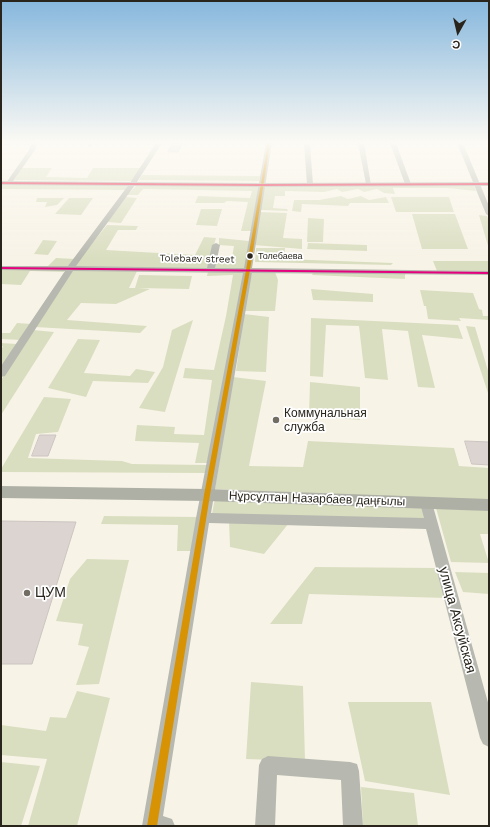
<!DOCTYPE html>
<meta charset="utf-8">
<style>
body{margin:0}
#map{position:relative;width:490px;height:827px;overflow:hidden;background:#f8f3e7;font-family:"Work Sans",sans-serif}
canvas{display:block}
.frame{position:absolute;inset:0;border:2px solid #29251c;pointer-events:none}
.north{position:absolute;left:438px;top:12px;width:40px;height:40px;-webkit-text-stroke:3px #fff;paint-order:stroke;rotate:188deg;font-size:11px;font-weight:700;line-height:16px;text-align:center;color:#29251c}
.north::after{content:'';display:block;margin:auto;width:14px;height:18px;background:#29251c;clip-path:polygon(50% 0,100% 100%,50% 72%,0 100%)}
</style>
<div id="map">
<canvas width="490" height="827"></canvas>
<div class="frame"></div>
<div class="north">С</div>
</div>
<script>
const ctx = document.querySelector('canvas').getContext('2d');
ctx.lineJoin = 'round';
function fillPath(path, color) { ctx.fillStyle = color; ctx.fill(path, 'evenodd'); }
function stroke(path, color, width, dash) { ctx.strokeStyle = color; ctx.lineWidth = width; ctx.lineCap = dash ? 'butt' : 'round'; ctx.setLineDash(dash || []); ctx.stroke(path); }
function label(font, color, halo, rows, align = 'center') {
  ctx.font = font + ' "Work Sans",sans-serif'; ctx.lineWidth = 3.5; ctx.setLineDash([]); ctx.textBaseline = 'middle'; ctx.strokeStyle = halo; ctx.fillStyle = color; for (const [text, x, y, turn = 0] of rows) {
    ctx.save(); ctx.translate(x, y); ctx.rotate((+turn || 0) * Math.PI / 180); ctx.textAlign = isNaN(turn) ? turn : align; if (halo) ctx.strokeText(text, 0, 0); ctx.fillText(text, 0, 0); ctx.restore();
  }
}
fillPath(new Path2D(`
 M22,168h30l-6,9 41,1 6,-10h49l-7,13 -121,-1z
 M142,175l118,1 -1,5 -120,-1z
 M1,184l129,1 -4,5 -125,-1z
 M137,185l122,1 -8,45h-10l7,-29 -21,-1 -3,2h-29l3,-7 52,2 2,-7 -109,-2 -5,6h-11z
 M265,185h209l2,6 -29,-3h-54l2,6 -11,-1 -7,-4 -13,3 -6,-3 -16,3 -5,-3 -13,3 -39,-1v5h-10l-2,12 14,1 1,2 -28,-1z
 M341,196l7,3 13,-3 8,4 17,-3 3,6h-39l-2,3 -46,-2 -1,8 -9,-1 2,-11h25z
 M126,197l11,1 -16,25 -14,-1z
 M391,197h58l5,15h-58z
 M37,198h27l-7,7 -12,2 2,-5h-11z
 M69,198h24l-12,17 -26,-1z
 M201,209h21l-5,17 -21,-1z
 M260,212l27,1 -4,25 19,1v10l-48,-4z
 M412,214h43l13,35h-46z
 M479,215l8,1 2,4v29z
 M308,218l16,1 -1,23h-16z
 M107,225l31,1 -2,4h-18l-12,20 89,5 9,-18 12,1 -9,31 -134,-2z
 M219,238l30,3 -4,27h-31l2,-5h15l3,-17 -15,-1z
 M43,240l14,1 -9,14 -14,-1z
 M308,243l59,2v6l-60,-2z
 M256,248h29l-1,11 109,4 -2,2 -136,-3z
 M56,258l19,1 -8,9 -20,-1z
 M433,261h56v10h-52z
 M1,269h65l-2,3 -34,-1 -9,14 -20,-1z
 M138,269l-9,19h6l4,-13 53,1 -3,13 -51,-1 12,1 -34,15 -35,-1 -14,17 80,6 -7,7 -105,-6 38,-57z
 M208,271l38,1 -39,191h-12l4,-20 -64,-2 2,-16 38,2 -1,7 30,1 8,-55 -29,-2 2,-10 29,2 12,-54 7,-41 -26,1z
 M252,272h23l3,8 -3,31h-31z
 M313,273h92v6l-93,-4z
 M311,289l62,5v8l-60,-2z
 M420,290l53,3 6,16 3,1 1,6h6v4l-30,-2 2,3 -33,-2 -2,-13h-2z
 M244,314l25,3 -3,55 -30,-1z
 M311,318l147,7 5,14 -41,-4 13,53 -17,-1 -10,-56 -26,-2 6,51 -23,-2 -6,-52 -33,-1 -3,52 -13,-1z
 M193,320l-28,92 -26,-4 24,-41 9,-37z
 M17,323l15,1 -11,16 -20,-1v-6h9z
 M466,326l9,1 14,47v19h-1z
 M33,330l21,2 -53,83v-35z
 M78,339l22,1 -16,33 46,3 6,-7 19,3 -7,11 -55,-2 -7,16 -38,-9z
 M1,343l16,1 -16,24v-18l2,-4h-2z
 M233,377l33,4 -17,85 54,1 5,-26 146,7 5,18 30,2v33l-274,-12z
 M310,382l50,5v33l-51,-4z
 M44,397l27,2 -13,33 -22,2 -8,24 94,3 10,3 77,1 -1,8 -207,-1v-3z
 M215,498l207,6 4,18 -214,-8z
 M436,508l53,2v24h-9l9,29 -38,-1z
 M104,516l94,1 -7,34h-14l1,-26 -77,-1z
 M229,521l60,2 -25,31 -34,-7z
 M87,559l42,1 -30,124 -23,1 13,-38 -11,-2 5,-21 -27,-3 14,-42z
 M315,567l123,1 8,30 -137,-4 -7,30h-32z
 M455,572l34,1v21l-26,-2z
 M251,682l52,4 2,75 -59,-2z
 M77,691l33,7 -33,128h-49l19,-67 -46,-4v-30l45,6 4,-14 16,1z
 M348,702h83l19,93 -85,-14z
 M1,762l39,4 -19,60h-20z
 M361,787l53,6 4,33h-55z`), '#dadec0');
const building = new Path2D(`
 M173,143h10l-5,9h-10z
 M40,435h16l-8,21h-16z
 M465,441l24,1v23l-17,-1z
 M1,521l75,1 -44,142h-31z`);
fillPath(building, '#dbd4d1');
stroke(building, '#cbc4c1', 1);
fillPath(new Path2D(`
 M31,143h6l-2,7 -24,34h-4l-1,-1 23,-33z
 M88,143h6l-4,4 -3,-2z
 M156,143h6l-27,42 -59,81 131,2 5,-23 4,-2 4,2 -5,23h29l22,-125h6l-20,125 237,3v4l-237,-2 -41,240 213,5 -4,-15 1,-4 5,-1 5,1 58,207v41l-6,-3 -3,-6 -54,-209 -217,-6 -46,293 9,3 3,7h-33l54,-308 47,-245 -170,-2 -68,105 -4,1v-11l64,-95 -64,-1v-4h67l62,-83z
 M304,143h6l3,42 -3,2 -3,-2z
 M358,143h6l7,42 -5,-1z
 M390,143h6l15,41 -1,1 -5,-1z
 M457,143h6l26,63v10l-3,-2z
 M268,756l82,6 7,2 2,7 4,55h-20l-2,-46 -64,-5 -2,51h-20l4,-61 3,-6z`), '#b7b9b0');
fillPath(new Path2D(`
 M1,181l260,2 228,-1v4l-228,1 -260,-2z
 M1,486l206,3 282,10v12l-282,-10 -206,-3z`), '#aeb0a6');
fillPath(new Path2D(`
 M268,143h2l-20,127 -40,225 -53,331h-10l57,-331 42,-225z`), '#d89304');
fillPath(new Path2D(`
 M1,182l260,2 228,-1v2l-228,1 -260,-2z`), '#e4002b');
fillPath(new Path2D(`
 M1,267l488,5v2l-488,-5z`), '#e5007d');
const sky = ctx.createLinearGradient(0, 0, 0, 259);
sky.addColorStop(0, '#86b7dd');
sky.addColorStop(0.55, '#fcfaf4');
sky.addColorStop(1, '#fcfaf400');
ctx.fillStyle = sky;
ctx.fillRect(0, 0, 490, 259);
for (const [x, y, r, color] of [
 [250,256,3.5,"#29251c"],
 [276,420,4,"#716d63"],
 [27,593,4,"#716d63"]
]) { const dot = new Path2D(); dot.arc(x, y, r, 0, 2 * Math.PI); ctx.fillStyle = color; ctx.fill(dot); stroke(dot, '#fff', 1.5); }
label('9px', '#29251c', '#fff', [
 ["Толебаева",258,256]
], 'left');
label('10px', '#29251c', '#fff', [
 ["Tolebaev street",197,259,1]
]);
label('12px', '#29251c', '#fff', [
 ["Коммунальная",284,413],
 ["служба",284,427]
], 'left');
label('12px', '#29251c', '#fff', [
 ["Нұрсұлтан Назарбаев даңғылы",317,499,2]
]);
label('14px', '#29251c', '#fff', [
 ["ЦУМ",35,593]
], 'left');
label('14px', '#29251c', '#fff', [
 ["улица Аксуйская",457,620,75]
]);
</script>
